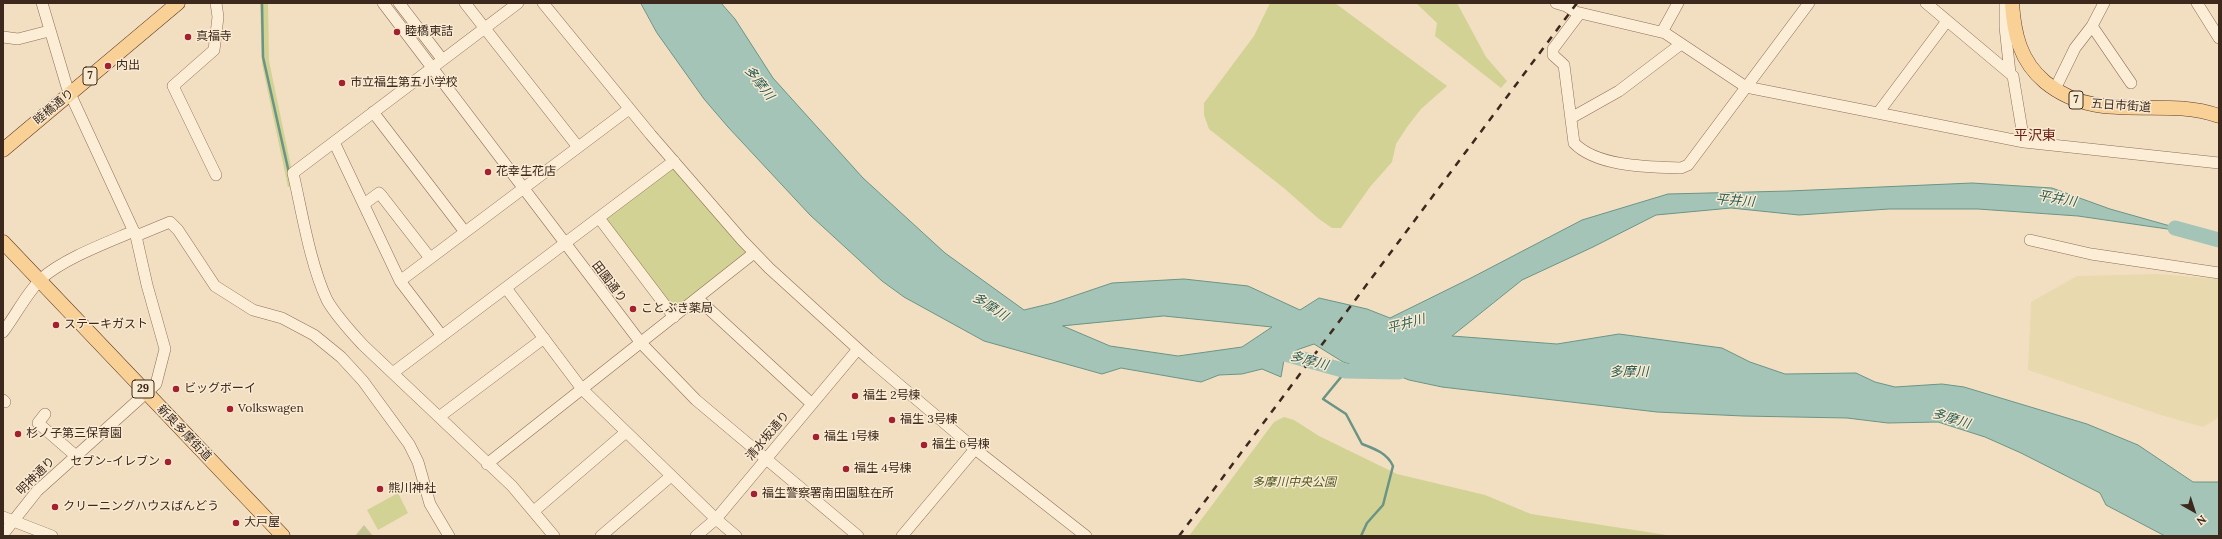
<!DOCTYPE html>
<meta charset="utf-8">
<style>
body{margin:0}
#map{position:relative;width:2222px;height:539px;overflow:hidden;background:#f2dfc1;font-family:Lora,serif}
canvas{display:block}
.frame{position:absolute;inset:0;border:4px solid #3c281c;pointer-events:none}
.north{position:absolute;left:2174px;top:491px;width:40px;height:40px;-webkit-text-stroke:3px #f9ead2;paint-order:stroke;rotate:141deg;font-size:11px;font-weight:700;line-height:16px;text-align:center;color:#3c281c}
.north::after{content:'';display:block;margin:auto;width:14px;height:18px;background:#3c281c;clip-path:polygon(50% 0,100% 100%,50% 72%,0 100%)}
</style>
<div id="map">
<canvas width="2222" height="539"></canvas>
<div class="frame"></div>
<div class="north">N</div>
</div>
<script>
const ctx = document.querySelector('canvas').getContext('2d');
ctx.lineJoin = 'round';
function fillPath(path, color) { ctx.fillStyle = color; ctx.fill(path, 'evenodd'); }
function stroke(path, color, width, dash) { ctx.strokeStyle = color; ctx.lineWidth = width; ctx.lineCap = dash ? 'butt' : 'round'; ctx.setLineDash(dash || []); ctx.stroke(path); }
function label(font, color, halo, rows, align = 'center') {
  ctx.font = font + ' Lora,"Noto Sans JP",serif'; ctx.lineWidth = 3; ctx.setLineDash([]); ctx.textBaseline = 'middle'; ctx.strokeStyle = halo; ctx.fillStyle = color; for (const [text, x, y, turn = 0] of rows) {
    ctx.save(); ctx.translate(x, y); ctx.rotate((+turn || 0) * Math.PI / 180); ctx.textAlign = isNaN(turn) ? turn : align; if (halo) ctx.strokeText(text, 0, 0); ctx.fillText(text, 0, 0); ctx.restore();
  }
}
fillPath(new Path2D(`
 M2157,274l62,5v137l-4,4 -12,7 -39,-11 -136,-46 3,-68 46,-26z`), '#e9d9ae');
fillPath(new Path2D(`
 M260,3h8l1,58 26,125 -7,1 -26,-123z
 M1270,3h65l112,83 -26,23 -14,18 -11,17 -4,18 -22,25 -29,41h-9l-13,-9 -34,-30 -76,-60 -5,-14v-12l50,-67z
 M1416,3h41l29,54 21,24 -6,7 -66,-52 2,-13z
 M673,163l77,88 -75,62 -72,-96z
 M1284,417l10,3 25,16 78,38 88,21 46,19 142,22h-484l85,-114z
 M398,493l10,20 -30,17 -11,-20z`), '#d1d294');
fillPath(new Path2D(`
 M364,525l9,11h-18z`), '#c5c694');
const water = new Path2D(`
 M641,3h80l14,16 38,59 90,100 82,75 79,57 29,-7 59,-20 72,-4 64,7 52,24 19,-12 48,11 23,9 79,-39 113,-59 86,-26 121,-3 183,-8 80,5 58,21 85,24 -117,-17 -100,-7h-89l-90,6 -68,-7 -75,7 -63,32 -71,33 -70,56 105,8 62,-10 103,14 28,14 35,12 71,-1 19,9 20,5 47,-3 22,3 123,37 51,21 55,37h26v54h-54l-59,-31 -6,-12 -79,-40 -36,-16 -47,-15 -50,1 -41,-5 -104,-2 -86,-4 -215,-25 -33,-7 -20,-8 -19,-1 -27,-9 -29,-18 -29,10 -4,23 -19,-8 -20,5 -23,1 -18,7 -80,-14 -19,6 -118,-33 -80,-44 -22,-16 -72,-66 -82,-88 -24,-28 -47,-66zM1164,316l108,11 -30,20 -64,9 -68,-10 -47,-20z`);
fillPath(water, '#a4c4b8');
stroke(water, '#6a9485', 1);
stroke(new Path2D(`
 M262,3l1,54 26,116
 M1346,371l-23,28 23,15 16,30c13,5 25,9 31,22l-10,39 -16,18 -6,13`), '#6a9485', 2.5);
stroke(new Path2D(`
 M2175,228l44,12
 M1265,357l20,-3 61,17 53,1`), '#a4c4b8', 15);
const minor = new Path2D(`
 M216,3l2,14 -4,33 -41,36 43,89
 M383,3l258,340 55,57 162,136
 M399,3l43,56
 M465,3l113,144
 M518,3l-225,170c9,39 17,91 34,127 9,16 24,32 36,45l149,141 42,50
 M543,3l108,132 91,105 27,28 100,91 106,90 111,87
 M1556,3l10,3 10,6 89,21 81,54 278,55 195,21
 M1926,3l87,73 11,66
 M2005,3v24l5,46
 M2197,3l22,35
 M1580,13l-27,36v6l11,10 10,78c23,24 76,24 107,25l7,-3 121,-162
 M2092,26l39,57
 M1662,32l16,-29
 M3,37l15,2 31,-8
 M2055,89l20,-41 17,-22 12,-23
 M373,112l92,120
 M1878,113l69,-92
 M1571,118l48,-27 62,-47
 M334,142l66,139 42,55
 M364,204l15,-11 2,2 49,63
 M599,218l75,99
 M136,236l34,-14 8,8 37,56 38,24 29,8 32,17 27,22 22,24 46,63 9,18 12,42 19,32
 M2030,240l61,14 128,19
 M400,281l229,-172
 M506,288l76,101 134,130 20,17
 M697,298l115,106
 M3,332c13,-17 23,-38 38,-53 22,-20 65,-36 93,-48
 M394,372l280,-211
 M3,400l2,2
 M45,414l-7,9 38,33
 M439,417l105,-79
 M487,464l267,-211
 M534,511l92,-79
 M3,517l49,19
 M3,534l34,-43 119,-107 9,-35 -18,-64 -11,-49 -69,-149 -25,-84
 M601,536l70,-60
 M696,536l20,-17 142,-170
 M902,536l73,-87`);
const major = new Path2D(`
 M2012,3c2,31 8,58 33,79 54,44 115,13 174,34
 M3,150l175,-147
 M3,242l280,294`);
stroke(minor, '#8e6e57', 12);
stroke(major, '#5b3d2b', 15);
stroke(minor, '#fcedd6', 11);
stroke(major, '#f9d095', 14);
stroke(new Path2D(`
 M1179,536l398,-533`), '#3c281c', 2.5, [7, 7]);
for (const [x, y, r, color] of [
 [397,32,4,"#a3202f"],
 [188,37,4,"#a3202f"],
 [108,66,4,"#a3202f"],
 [342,83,4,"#a3202f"],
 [488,172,4,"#a3202f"],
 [633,309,4,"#a3202f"],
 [56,325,4,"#a3202f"],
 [176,389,4,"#a3202f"],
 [855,396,4,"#a3202f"],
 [230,409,4,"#a3202f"],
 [892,420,4,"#a3202f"],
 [18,434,4,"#a3202f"],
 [816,437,4,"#a3202f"],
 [924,445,4,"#a3202f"],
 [168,462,4,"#a3202f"],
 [846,469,4,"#a3202f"],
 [380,489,4,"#a3202f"],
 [754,494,4,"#a3202f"],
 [55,507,4,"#a3202f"],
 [236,523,4,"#a3202f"]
]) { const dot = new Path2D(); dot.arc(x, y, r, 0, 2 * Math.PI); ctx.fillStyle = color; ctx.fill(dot); stroke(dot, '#f9ead2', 1.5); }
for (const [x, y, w] of [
 [90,76,14],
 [2076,100,14],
 [143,389,22]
]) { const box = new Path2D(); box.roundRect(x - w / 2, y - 9, w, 18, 3); ctx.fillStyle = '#f9ead2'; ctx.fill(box); stroke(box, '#3c281c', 1); }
label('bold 11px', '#3c281c', null, [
 ["7",90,76],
 ["7",2076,100],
 ["29",143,389]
]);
label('12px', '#3c281c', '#f9ead2', [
 ["睦橋東詰",405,32],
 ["真福寺",196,37],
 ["内出",116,66],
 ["市立福生第五小学校",350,83],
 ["花幸生花店",496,172],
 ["ことぶき薬局",641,309],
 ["ステーキガスト",64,325],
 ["ビッグボーイ",184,389],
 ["福生 2号棟",863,396],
 ["Volkswagen",238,409],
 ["福生 3号棟",900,420],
 ["杉ノ子第三保育園",26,434],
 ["福生 1号棟",824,437],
 ["福生 6号棟",932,445],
 ["セブン-イレブン",160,462,"right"],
 ["福生 4号棟",854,469],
 ["熊川神社",388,489],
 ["福生警察署南田園駐在所",762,494],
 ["クリーニングハウスばんどう",63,507],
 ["大戸屋",244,523]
], 'left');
label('12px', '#3c281c', '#f9ead2', [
 ["五日市街道",2121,106,4],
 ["睦橋通り",54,107,-40],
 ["田園通り",609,282,53],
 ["新奥多摩街道",184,433,46],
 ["清水坂通り",768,436,-50],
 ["明神通り",36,476,-45]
]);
label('italic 12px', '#525b21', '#f9ead2', [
 ["多摩川中央公園",1294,483]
]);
label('italic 13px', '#2a5e55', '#f9ead2', [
 ["多摩川",759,83,52],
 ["平井川",2057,199,10],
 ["平井川",1735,201,4],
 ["多摩川",990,307,33],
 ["平井川",1406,324,-15],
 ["多摩川",1309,361,15],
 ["多摩川",1629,372],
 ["多摩川",1951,419,17]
]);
label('14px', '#6d2017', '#f9ead2', [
 ["平沢東",2035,136]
]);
</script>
